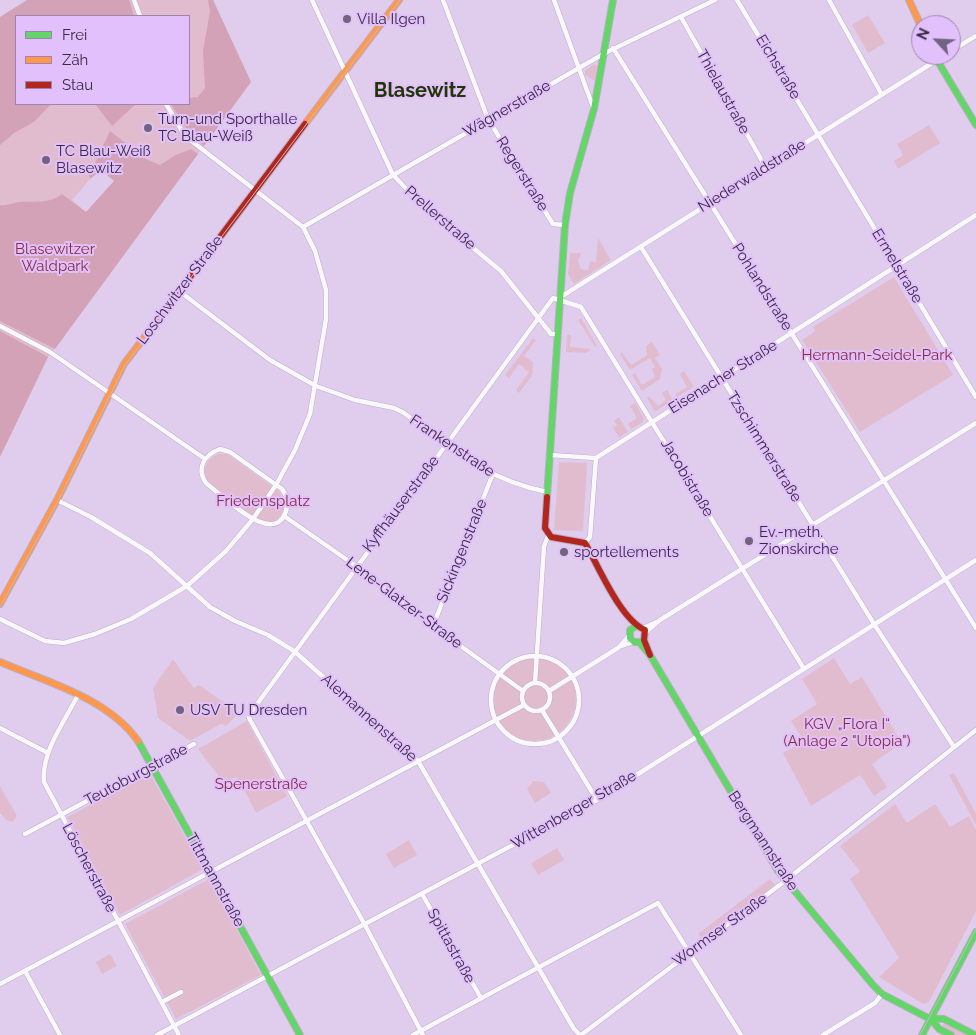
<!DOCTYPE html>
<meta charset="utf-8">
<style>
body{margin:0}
#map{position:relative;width:976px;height:1035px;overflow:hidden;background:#e0cdee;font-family:Raleway,sans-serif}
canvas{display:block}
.legend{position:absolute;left:15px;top:15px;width:175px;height:90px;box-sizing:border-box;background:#e2c0fb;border:1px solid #9e84b1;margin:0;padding:6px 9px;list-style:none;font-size:15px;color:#372a41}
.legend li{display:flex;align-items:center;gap:10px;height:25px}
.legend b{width:25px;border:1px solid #9e84b1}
.north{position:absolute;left:911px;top:15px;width:50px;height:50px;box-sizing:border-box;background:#e2c0fb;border:1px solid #9e84b1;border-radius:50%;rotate:295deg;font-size:14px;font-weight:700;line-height:20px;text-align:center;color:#372a41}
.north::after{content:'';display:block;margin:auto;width:18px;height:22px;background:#72637e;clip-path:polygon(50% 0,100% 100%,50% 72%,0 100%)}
</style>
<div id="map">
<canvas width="976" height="1035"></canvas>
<ul class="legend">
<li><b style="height:6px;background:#63d668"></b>Frei</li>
<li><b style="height:6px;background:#ff974d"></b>Zäh</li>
<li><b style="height:6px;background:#b3261e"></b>Stau</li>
</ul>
<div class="north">N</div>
</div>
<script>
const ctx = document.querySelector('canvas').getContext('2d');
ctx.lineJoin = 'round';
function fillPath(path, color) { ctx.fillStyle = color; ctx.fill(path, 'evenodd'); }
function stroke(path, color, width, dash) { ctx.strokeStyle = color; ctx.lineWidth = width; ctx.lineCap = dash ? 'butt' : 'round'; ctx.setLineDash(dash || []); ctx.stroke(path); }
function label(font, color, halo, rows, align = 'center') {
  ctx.font = font + ' Raleway,sans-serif'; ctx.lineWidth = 4; ctx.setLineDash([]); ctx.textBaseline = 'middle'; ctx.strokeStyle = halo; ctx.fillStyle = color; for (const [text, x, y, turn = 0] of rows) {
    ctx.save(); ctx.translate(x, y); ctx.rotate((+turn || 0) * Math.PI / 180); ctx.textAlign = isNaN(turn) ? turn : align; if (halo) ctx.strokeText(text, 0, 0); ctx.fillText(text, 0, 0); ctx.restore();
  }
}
fillPath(new Path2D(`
 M27,0h186l38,82 -203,275 -48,100v-440zM16,16h173v88h-173zM98,170h3l13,11 -28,31 -14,-12z
 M868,15l17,28 -17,10 -16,-28z
 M594,64l3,2 -2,15 -10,-6v-4z
 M929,125l11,18 -42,26 -4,-8 9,-6 -6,-11z
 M598,238l13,22 -37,24 -6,-10 2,-21h11l-3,8 3,8 7,1 2,-9 6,1z
 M894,277l59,98 -93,57 -58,-92 13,-9 -2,-4z
 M581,318l16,28 -2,1 -17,-27z
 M567,335h4l-1,12 21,2 -5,4 -20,-1z
 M533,338l3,2 -12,16 9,6 -1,14 -13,17 -3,-3 13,-18 -10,-8 -10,14 -4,-3z
 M652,342l8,13 -5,3 7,11 -2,10 -18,12 -10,-16 3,-2 7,12 13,-8 -3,-8 3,-2 -5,-9 -20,12 -10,-16 2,-2 9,13 16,-10 -1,-9z
 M684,371l10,16 -17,10 -2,-3 12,-7 -7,-13z
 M667,390l6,10 -17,11 -2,-1 -7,-12 2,-2 9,10 8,-6 -4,-7z
 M635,403l9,15 -1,4 -12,7 -3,-5 9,-6 -7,-12z
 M619,417l9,15 -9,5 -6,-9 4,-3 -3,-4z
 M218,454h9l53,38 5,15c-3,6 -6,13 -13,15 -14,3 -52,-31 -64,-40l-3,-5c-2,-10 3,-19 13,-23z
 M559,462l28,1 -4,68 -29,-1z
 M492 699a42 42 0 1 1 84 0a42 42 0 1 1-84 0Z
 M834,658l16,26 12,-7 40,66 -30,21 15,23 -13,9 -14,-21 -49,31 -28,-53 21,-12 -13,-20 26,-17 -15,-25z
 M173,659l21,29 5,-3 40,28 -13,13 -5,-2 -31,17 -32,-23 -5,-30z
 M247,721l40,75 -31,17 -17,-33 -3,-3 -12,6 -26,-34z
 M954,773l22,41v11l-27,-50z
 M150,774l53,95 -83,46 -53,-98z
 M533,781l11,1 7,11 -16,10 -8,-14z
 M0,786l17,30 -4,6 -7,-2 -6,-7z
 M895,804l12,19 28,-19 15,23 19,-11 7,14v81l-47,91 -6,2 -44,-27 20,-19 -49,-79 10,-8 -20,-25z
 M409,840l8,15 -23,13 -8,-14z
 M557,848l7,12 -26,15 -7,-12z
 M209,879l52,96 -85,44 -51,-95z
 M770,879l5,6 -73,55 -4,-6z
 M110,954l7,12 -15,8 -6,-12z
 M944,1023h2l23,12h-13l-14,-8z`), '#e1bccf');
fillPath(new Path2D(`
 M27,0h102l5,16h-118v88h35l-17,18 -20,11 -14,12v-128z
 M208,0h5l38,82 -47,64 -16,-15 -17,-27h18v-6l9,-1 7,-9 -2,-37 7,-40z
 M95,104h41l-24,22z
 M110,131l36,28 14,6 16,-10 15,-6 7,5 -143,195 -55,-28v-116c7,1 13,-2 20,-3 15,-1 30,2 42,-8l24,18 28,-31 -13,-11 -11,9 -1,-3z
 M0,331l48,26 -48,100z`), '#d3a2b6');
const street = new Path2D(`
 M134,0l6,16
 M312,0l81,175 33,34 75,62 50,63h6
 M443,0l45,119 65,105 12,1
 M554,0l39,107
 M737,0l239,397
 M829,0l53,95
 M681,17l85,151
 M613,48l363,580
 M951,51l25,-15
 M303,227l302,-174 110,-53
 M641,247l233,377 80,123
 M179,291l91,69 46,26 39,14 39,8 10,5c50,37 81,66 143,79
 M559,298l386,-243
 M0,326l50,26 155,107
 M220,449l10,3 52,37 6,10c-4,58 -62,0 -82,-16 -10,-15 -2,-28 14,-34z
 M550,455l46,3 -6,79 -5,6
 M596,458l380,-243
 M57,500l34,17 59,36 60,54 25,14 33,14 26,16 124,110 156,268 6,6
 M284,516l72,50 77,60 90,65
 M0,619l45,22 19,2 31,-9 36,-15 56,-33 39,-35 27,-32 23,-34 19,-35 15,-36 16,-95v-29l-11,-39 -12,-24 -118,-91 -19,-32
 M433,626l59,-150
 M643,628l16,-7
 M646,632l14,-12 316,-197
 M619,647l14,-5
 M491 700a44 44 0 1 1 88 0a44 44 0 1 1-88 0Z
 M535,683l9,-137 4,-10
 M522 697a14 14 0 1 1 28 0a14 14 0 1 1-28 0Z
 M549,691l69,-43 11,-12
 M77,697c-13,25 -36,56 -33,85l135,253
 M542,710l55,90
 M0,728l48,25
 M25,834l169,-90
 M422,894l59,104
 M25,971l35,64
 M0,984l524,-279
 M162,1002l19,-10
 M157,1035l440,-235 379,-240
 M413,1035l245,-132 83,132
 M423,1035l-58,-110 -116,-207 3,-7 301,-413 28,9 223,362
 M581,1035l204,-154 191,-151
 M823,1035l52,-32 7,-9`);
const fast = new Path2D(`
 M934,55l42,70
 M547,497l18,-272 5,-32 24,-84 19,-109
 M636,626l-6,4v8l4,4h8
 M640,643l10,12 128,216 95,114 9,9 46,24 16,1 31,16
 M138,741l162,294
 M930,1018l9,11 12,6
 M922,1035l54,-103`);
const slow = new Path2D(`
 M909,0l12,26
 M305,124l94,-124
 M0,604l57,-104 67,-136 48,-63
 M0,662c47,20 108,36 138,79`);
const jam = new Path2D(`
 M172,301l133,-177
 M547,497l-2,31 6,9 34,6c14,24 35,76 60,87l-1,10 6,15`);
stroke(street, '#bbaec6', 5.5);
stroke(fast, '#bbaec6', 8);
stroke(slow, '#bbaec6', 8);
stroke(jam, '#bbaec6', 8);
stroke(street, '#faf8fc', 4.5);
stroke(fast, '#63d668', 6);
stroke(slow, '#ff974d', 6);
stroke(jam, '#b3261e', 6);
stroke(new Path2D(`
 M0,607l58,-106 67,-136 275,-365
 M920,1035l56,-106`), '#c1bdc5', 1);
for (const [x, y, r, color] of [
 [347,19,5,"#72637e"],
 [148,128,5,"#72637e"],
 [46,160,5,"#72637e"],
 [749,541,5,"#72637e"],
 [564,552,5,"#72637e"],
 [180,710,5,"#72637e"]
]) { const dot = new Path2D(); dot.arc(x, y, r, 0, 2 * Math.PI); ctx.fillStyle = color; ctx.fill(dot); stroke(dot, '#e2c0fb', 2); }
label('15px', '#372a41', '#e2c0fb', [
 ["Villa Ilgen",357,19],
 ["Turn-und Sporthalle",158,119],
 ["TC Blau-Weiß",158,136],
 ["TC Blau-Weiß",56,151],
 ["Blasewitz",56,168],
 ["Ev.-meth.",759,532],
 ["Zionskirche",759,549],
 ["sportellements",574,552],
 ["USV TU Dresden",190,710]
], 'left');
label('15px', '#372a41', '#e2c0fb', [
 ["Eichstraße",778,67,59],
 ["Thielaustraße",723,92,61],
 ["Wägnerstraße",507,109,-30],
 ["Regerstraße",522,174,58],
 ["Niederwaldstraße",752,176,-32],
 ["Prellerstraße",440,218,41],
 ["Ermelstraße",897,266,59],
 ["Pohlandstraße",762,287,58],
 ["Loschwitzer Straße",180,290,-53],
 ["Eisenacher Straße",723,377,-32],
 ["Frankenstraße",452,446,34],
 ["Tzschimmerstraße",764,447,58],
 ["Jacobistraße",687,478,59],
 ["Kyffhäuserstraße",401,504,-53],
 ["Sickingenstraße",462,551,-68],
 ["Lene-Glatzer-Straße",404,603,37],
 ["Alemannenstraße",369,718,42],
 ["Teutoburgstraße",136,775,-28],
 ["Wittenberger Straße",574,810,-30],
 ["Bergmannstraße",763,841,57],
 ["Löscherstraße",89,868,62],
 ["Tittmannstraße",215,880,61],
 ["Wormser Straße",720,930,-36],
 ["Spittastraße",451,946,61]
]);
label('15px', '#862c40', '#e2c0fb', [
 ["Blasewitzer",55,249],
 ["Waldpark",55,266],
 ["Hermann-Seidel-Park",877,355],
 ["Friedensplatz",263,501],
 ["KGV „Flora I“",847,724],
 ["(Anlage 2 \"Utopia\")",847,741],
 ["Spenerstraße",261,784]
]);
label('bold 20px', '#213703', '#e2c0fb', [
 ["Blasewitz",420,91]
]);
</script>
